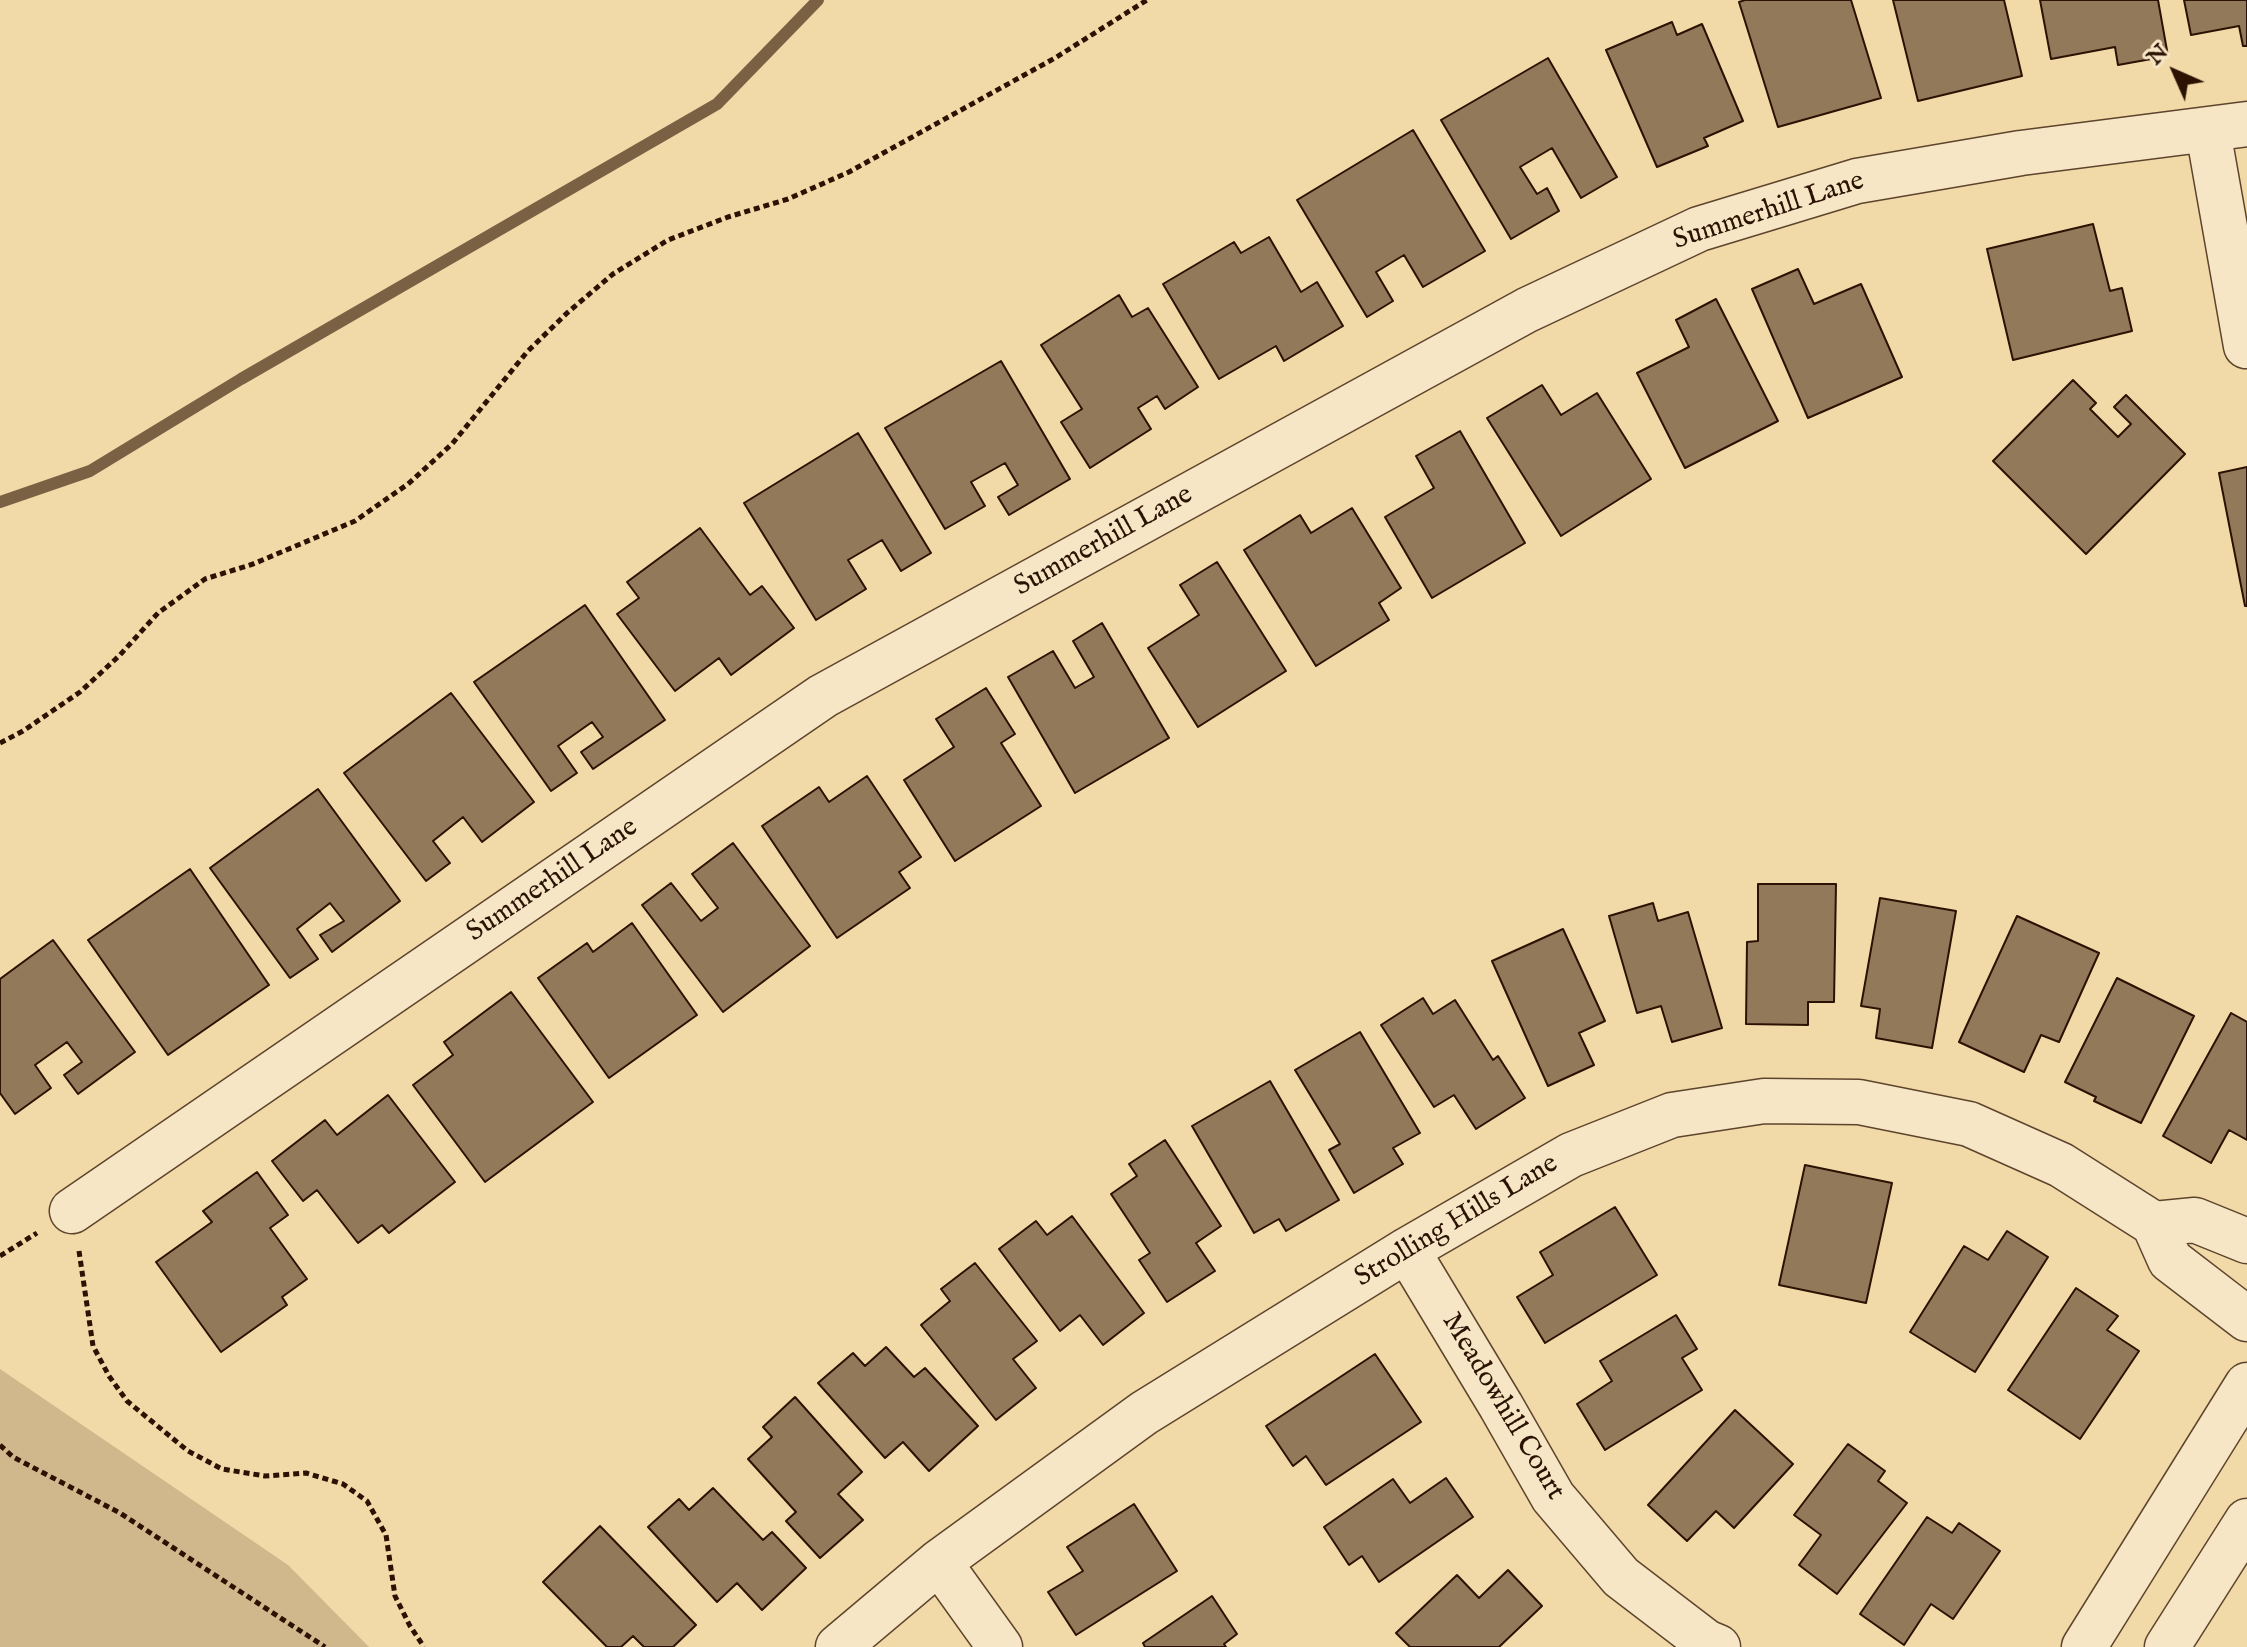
<!DOCTYPE html>
<style>
body{margin:0}
#map{position:relative;width:2247px;height:1647px;overflow:hidden;background:#f2d9a8;font-family:"IM FELL English",serif}
canvas{display:block}
.north{position:absolute;left:2135px;top:32px;width:80px;height:80px;-webkit-text-stroke:6px #f7e6c6;paint-order:stroke;rotate:315deg;font-size:22px;font-weight:700;line-height:32px;text-align:center;color:#2b1203}
.north::after{content:'';display:block;margin:auto;width:28px;height:36px;background:#2b1203;clip-path:polygon(50% 0,100% 100%,50% 72%,0 100%)}
</style>
<div id="map">
<canvas width="2247" height="1647"></canvas>
<div class="north">N</div>
</div>
<script>
const ctx = document.querySelector('canvas').getContext('2d');
ctx.lineJoin = 'round';
function fillPath(path, color) { ctx.fillStyle = color; ctx.fill(path, 'evenodd'); }
function stroke(path, color, width, dash) { ctx.strokeStyle = color; ctx.lineWidth = width; ctx.lineCap = dash ? 'butt' : 'round'; ctx.setLineDash(dash || []); ctx.stroke(path); }
function label(font, color, halo, rows, align = 'center') {
  ctx.font = font + ' "IM FELL English",serif'; ctx.lineWidth = 8; ctx.setLineDash([]); ctx.textBaseline = 'middle'; ctx.strokeStyle = halo; ctx.fillStyle = color; for (const [text, x, y, turn = 0] of rows) {
    ctx.save(); ctx.translate(x, y); ctx.rotate((+turn || 0) * Math.PI / 180); ctx.textAlign = isNaN(turn) ? turn : align; if (halo) ctx.strokeText(text, 0, 0); ctx.fillText(text, 0, 0); ctx.restore();
  }
}
fillPath(new Path2D(`
 M0,1369l288,196 81,82h-369z`), '#d0b78c');
stroke(new Path2D(`
 M0,502l90,-31 151,-92 476,-275 101,-104`), '#7a6144', 12);
const building = new Path2D(`
 M1745,0h106l30,98 -103,29 -39,-125z
 M1893,0h111l18,76 -104,25z
 M2040,0h118l10,56 -50,9 -3,-18 -64,12z
 M2184,0h63v46h-4l-4,-20 -48,9z
 M1672,22l5,13 25,-11 41,97 -39,17 4,8 -51,21 -51,-117z
 M1548,58l69,119 -36,21 -29,-50 -32,19 17,27 10,-6 12,23 -48,28 -70,-119z
 M1413,130l72,121 -62,36 -19,-32 -28,17 17,29 -26,16 -70,-117z
 M2093,224l17,67 12,-3 10,43 -119,29 -26,-111z
 M1269,237l32,55 16,-10 26,44 -59,35 -8,-15 -57,33 -56,-95 71,-42 7,11z
 M1798,269l16,35 47,-20 41,93 -94,41 -56,-129z
 M1119,295l13,22 16,-9 50,79 -33,22 -8,-13 -19,12 13,21 -61,39 -29,-46 21,-13 -41,-64z
 M1716,299l62,122 -93,47 -48,-95 52,-26 -13,-27z
 M1001,361l69,118 -61,36 -11,-18 20,-12 -13,-22 -34,19 14,24 -40,23 -60,-101z
 M2073,380l23,23 -6,6 28,28 13,-13 -17,-17 12,-12 59,59 -99,100 -93,-93z
 M1542,385l19,30 36,-22 54,86 -90,57 -74,-118z
 M1460,431l65,112 -93,55 -47,-81 49,-29 -18,-32z
 M858,433l73,120 -30,18 -19,-31 -34,20 18,29 -50,31 -72,-117z
 M2247,467v139h-2l-26,-133z
 M1352,508l49,80 -22,15 10,17 -73,46 -72,-116 56,-35 11,18z
 M700,528l50,67 12,-9 32,42 -63,47 -12,-17 -44,33 -58,-77 22,-16 -12,-16z
 M1217,562l69,109 -88,56 -50,-79 51,-33 -19,-30z
 M585,605l80,115 -72,49 -12,-17 22,-15 -11,-15 -34,24 19,27 -26,18 -77,-109z
 M1102,623l67,115 -94,55 -67,-116 45,-26 22,37 19,-11 -21,-36z
 M986,688l29,46 -14,9 40,63 -86,55 -51,-81 50,-33 -18,-28z
 M451,693l83,109 -52,40 -19,-25 -30,24 17,22 -24,18 -82,-108z
 M867,776l54,81 -22,15 11,16 -73,50 -75,-112 57,-39 10,15z
 M318,789l82,112 -68,51 -12,-17 24,-14 -14,-18 -33,26 21,30 -28,19 -80,-110z
 M733,843l77,103 -87,66 -81,-107 29,-22 30,38 17,-13 -26,-34z
 M190,869l79,116 -101,70 -80,-115z
 M1758,884h78l-2,118h-26v23l-62,-1 1,-82 11,-1z
 M1880,898l76,13 -24,137 -56,-10 4,-29 -19,-3z
 M1653,903l5,18 30,-9 34,116 -50,14 -11,-36 -24,7 -28,-97z
 M2017,916l82,37 -40,89 -18,-7 -17,37 -65,-30z
 M632,923l65,92 -88,63 -71,-100 49,-35 6,9z
 M1563,929l42,92 -26,12 15,32 -46,21 -56,-125z
 M53,940l82,112 -57,42 -14,-19 18,-13 -15,-20 -32,23 16,23 -36,26 -15,-21v-114z
 M2117,978l77,38 -53,107 -47,-22 2,-4 -31,-15z
 M511,992l82,110 -108,80 -72,-97 40,-30 -9,-13z
 M1423,998l10,16 22,-14 38,60 5,-4 27,42 -49,31 -22,-34 -20,12 -53,-82z
 M2231,1013l16,9v118l-18,-10 -18,33 -48,-27z
 M1360,1032l60,101 -27,15 10,16 -49,29 -25,-43 11,-6 -45,-74z
 M1270,1081l69,119 -53,31 -7,-12 -25,14 -62,-107z
 M388,1095l67,87 -66,51 -7,-8 -24,18 -41,-53 -14,11 -31,-40 53,-41 12,15z
 M1165,1140l56,86 -25,17 19,28 -48,31 -28,-42 11,-7 -39,-59 26,-18 -8,-12z
 M1805,1165l87,18 -26,120 -87,-18z
 M257,1172l31,43 -18,13 37,51 -25,18 5,8 -66,47 -65,-90 56,-40 -9,-11z
 M1615,1207l42,68 -112,68 -28,-46 36,-22 -13,-23z
 M1072,1216l72,97 -41,32 -23,-30 -20,16 -61,-82 37,-28 11,14z
 M2007,1231l41,26 -73,115 -65,-40 54,-86 24,14z
 M975,1263l62,78 -24,18 23,29 -40,32 -75,-95 29,-24 -9,-12z
 M2076,1288l42,28 -11,14 32,21 -59,88 -72,-49z
 M1676,1315l21,34 -15,9 20,32 -97,60 -28,-46 35,-23 -12,-20z
 M886,1347l28,30 11,-9 53,58 -49,45 -26,-29 -18,16 -67,-75 35,-30 12,13z
 M1375,1354l46,68 -95,63 -20,-29 -13,10 -27,-40z
 M795,1397l67,75 -24,22 25,26 -43,38 -34,-37 10,-9 -48,-53 24,-22 -9,-10z
 M1735,1410l58,54 -59,64 -18,-17 -29,30 -39,-36z
 M1848,1444l37,27 -7,10 29,22 -70,91 -38,-29 22,-30 -27,-20z
 M1446,1478l27,39 -94,65 -17,-26 -13,9 -25,-38 69,-48 17,24z
 M713,1488l50,52 9,-8 34,36 -44,42 -25,-27 -20,19 -69,-75 31,-28 10,11z
 M1134,1504l43,67 -101,64 -28,-43 35,-21 -16,-24z
 M1927,1517l25,16 7,-10 41,28 -47,68 -22,-15 -27,41 -44,-31z
 M600,1526l96,99 -23,22h-29l-11,-11 -12,11h-14l-64,-65z
 M1508,1570l34,36 -43,41h-89l-14,-14 61,-58 22,23z
 M1212,1596l25,38 -13,10 2,3h-81l-2,-4z`);
fillPath(building, '#927959');
stroke(building, '#2b1203', 2);
const minor = new Path2D(`
 M2208,131l38,215
 M72,1211l751,-515 704,-386 172,-81 158,-48 164,-28 226,-29
 M2154,1224l41,-4 52,21
 M1407,1250l94,156 52,91 68,80 85,65 12,5
 M939,1562l61,85
 M838,1647l101,-85 205,-149 263,-163 164,-95 101,-40 92,-14 95,1 110,22 92,41 93,59 16,36 77,59
 M2084,1647l163,-262
 M2167,1647l80,-126`);
stroke(minor, '#5d442c', 47);
stroke(new Path2D(`
 M0,743l23,-12 57,-39 39,-36 39,-43 47,-34 48,-15 102,-43 53,-37 44,-40 75,-92 40,-39 46,-39 55,-34 60,-23 60,-18 61,-27 206,-114 92,-58
 M79,1251l14,95 16,30 18,25 61,50 34,18 43,7 41,-3 37,11 24,17 19,34 9,61 15,30 14,21
 M0,1256l37,-23
 M0,1445l13,12 107,56 205,134`), '#2b1203', 5, [6, 4]);
stroke(minor, '#f7e6c6', 44);
label('28px', '#2b1203', '#f7e6c6', [
 ["Summerhill Lane",1769,212,-18],
 ["Summerhill Lane",1104,542,-29],
 ["Summerhill Lane",553,881,-34],
 ["Strolling Hills Lane",1457,1222,-31],
 ["Meadowhill Court",1502,1407,59]
]);
</script>
